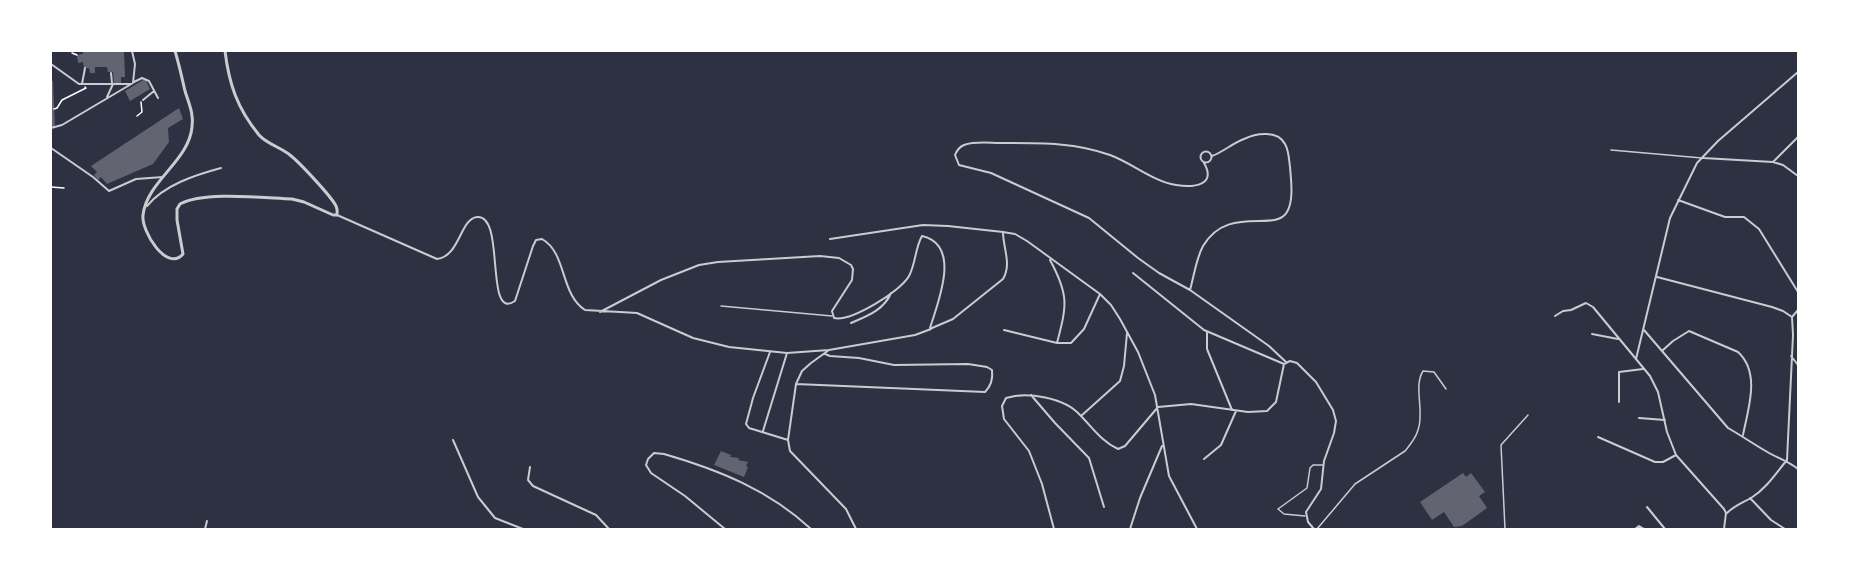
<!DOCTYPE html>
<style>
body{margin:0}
#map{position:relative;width:1849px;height:580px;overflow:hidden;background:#2d3142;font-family:"Open Sans",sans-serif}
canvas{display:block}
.frame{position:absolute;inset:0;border:52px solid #fff;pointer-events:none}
</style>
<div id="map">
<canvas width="1849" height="580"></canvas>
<div class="frame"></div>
</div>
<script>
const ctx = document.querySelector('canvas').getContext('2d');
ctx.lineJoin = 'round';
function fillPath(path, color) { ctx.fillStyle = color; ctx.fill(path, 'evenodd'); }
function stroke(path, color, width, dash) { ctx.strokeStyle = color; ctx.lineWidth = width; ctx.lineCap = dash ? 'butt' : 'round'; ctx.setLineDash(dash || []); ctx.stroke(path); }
fillPath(new Path2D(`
 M83,51l41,1 1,25h-4v6h-7l-1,-11h-5l-1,-5h-12v6h-5l-1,-5h-5l-1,-6 -5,1 -1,-8 6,-1z
 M143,80h3l4,9 -20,12 -5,-10z
 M51,81h2l2,47h-4z
 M179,108l4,11 -15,9 1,14 -16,22 -46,20 -6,-7 -3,3 -4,-5 3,-3 -6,-6z
 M721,451l10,4 -1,2 9,1 -1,2 10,2 -2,4 2,1 -4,10 -30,-12z
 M1463,473l3,4 5,-4 14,19 -6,4 8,12 -25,18 -8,1 -10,-15 -12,8 -12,-18z`), '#626471');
stroke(new Path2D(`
 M72,53l5,2
 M54,109l3,-1 5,-8 24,-12 -1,-1
 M137,116l5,-4 -1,-10
 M51,187l13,1`), '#fff', 1.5);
stroke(new Path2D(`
 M1611,150l91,8
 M721,306l111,10
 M1305,516l-21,-2 -6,-5 29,-21 3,-20 3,-3h10
 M1317,529l38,-45 50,-33c5,-6 11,-13 13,-21 7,-18 -5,-43 5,-59l11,1 12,17
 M1505,529l-4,-84 27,-30`), '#caccd0', 1.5);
stroke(new Path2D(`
 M51,64l28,20h52
 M111,73l1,10
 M134,82l8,-4 7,3 9,17
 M82,84l3,-16
 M107,97l6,-13
 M143,100l11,-9
 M51,128l11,-3 71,-42 2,-19 -3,-13
 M51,148l42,29 16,14 27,-12 27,-2
 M1200.5 157a5.5 5.5 0 1 1 11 0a5.5 5.5 0 1 1-11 0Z
 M1703,158l70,4 10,3 15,11
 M1773,162l25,-25
 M1204,163c13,22 -10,25 -28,22 -24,-4 -44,-22 -66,-30 -35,-13 -73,-12 -109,-12 -12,0 -26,-2 -37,2 -5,2 -7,5 -9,10l4,10 32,8 98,45 49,40 21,15 31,17 79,56 17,16
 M1678,200l47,17h19l15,12 39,63
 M147,206c17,-21 48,-31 74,-38
 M337,215l100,44c23,-3 23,-40 40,-42 29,-3 7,105 38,84l18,-55 3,-6 6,-1c25,14 18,55 43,71l52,3 56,25 36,9 58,6 42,-3
 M830,239l93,-14 25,1 55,6
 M1050,260c19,35 17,45 7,83
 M1133,273l71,57 80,34
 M1657,277l115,30 11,4 9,6
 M1190,290c4,-14 6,-31 13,-44 25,-42 72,-13 84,-34 7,-12 4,-32 3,-45 -1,-7 -1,-16 -5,-23 -7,-14 -29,-11 -41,-5 -11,4 -21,13 -32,17
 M600,312l61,-32 38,-15 19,-3 102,-6 19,2 12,7 2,4 -1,11 -20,31 2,7c17,4 67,-27 75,-42 7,-13 6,-28 13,-40 40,9 16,66 8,92h2l21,-9 50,-40c9,-15 0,-31 0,-47l12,2 12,7 73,53 11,11 9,14 18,33 17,43 14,81 28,53
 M1555,316l8,-5 8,-1 15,-7 7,4 43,52
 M851,323c16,-7 33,-13 40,-30
 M1004,330l53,13h14l13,-14 16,-35
 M1644,330l84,98c14,8 27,17 41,25 11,6 19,8 29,16
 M1207,332v17l25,61
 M1592,334l26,5
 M1663,350l10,-9 16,-10 49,21c23,21 10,57 5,83
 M770,352l-17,46 -7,26 3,4 39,12
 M1791,356l7,9
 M796,384l189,8c6,-6 8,-14 7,-22l-5,-3 -19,-3 -74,1 -35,-7 -29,-2 -5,-2
 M1031,395l24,28 34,35 15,49
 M1619,402v-30l24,-3
 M1158,407l33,-3 57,8 19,-1 9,-9 8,-38 6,-3 7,2 19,19 17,28 3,11 -2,12 -10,28 -3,28 -15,23 2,10 6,7
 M1081,416l39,-35 4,-15 3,-33
 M1639,418l26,2
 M763,431l24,-78
 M1598,437l57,25h8l13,-7
 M453,440l25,57 17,21 28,11
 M1204,459l17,-14 15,-34
 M1787,460l6,-125 -1,-18 6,-7
 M530,467l-2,13 5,6 63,29 13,14
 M1750,498l21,22 14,9
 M1647,507l18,22
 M1727,513c7,-7 15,-10 24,-15 15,-9 25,-25 36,-38
 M205,529l2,-8
 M424,529h8
 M725,529l-40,-33 -34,-23 -5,-8 2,-6 6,-6 10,1c55,16 105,36 147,75
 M856,529l-10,-20 -56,-58 -2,-11 8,-56 6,-13 9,-8 18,-13 86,-15 16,-6
 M1054,529l-12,-45 -13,-33 -25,-32 -2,-13 4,-8c21,-7 59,0 74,17 12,12 22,27 38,34l7,-3 33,-39
 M1130,529l10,-31 22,-52
 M1635,529l4,-3 5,3
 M1724,529l2,-16 -2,-4 -48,-54 -9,-23 -9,-40 -8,-16 -14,-17 34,-141 27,-55 21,-22 80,-69`), '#caccd0', 2);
stroke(new Path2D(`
 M175,51c4,13 7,27 10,40 4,13 9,23 7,36 -3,34 -45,54 -49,88 -2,16 24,58 40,39l-6,-34v-11l3,-5c24,-13 84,-6 112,-5l12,3 29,13h4c0,-5 1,-4 -1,-9 -5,-10 -37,-44 -46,-51 -10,-8 -23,-11 -31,-20 -22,-27 -30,-51 -34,-84`), '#caccd0', 3);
</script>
